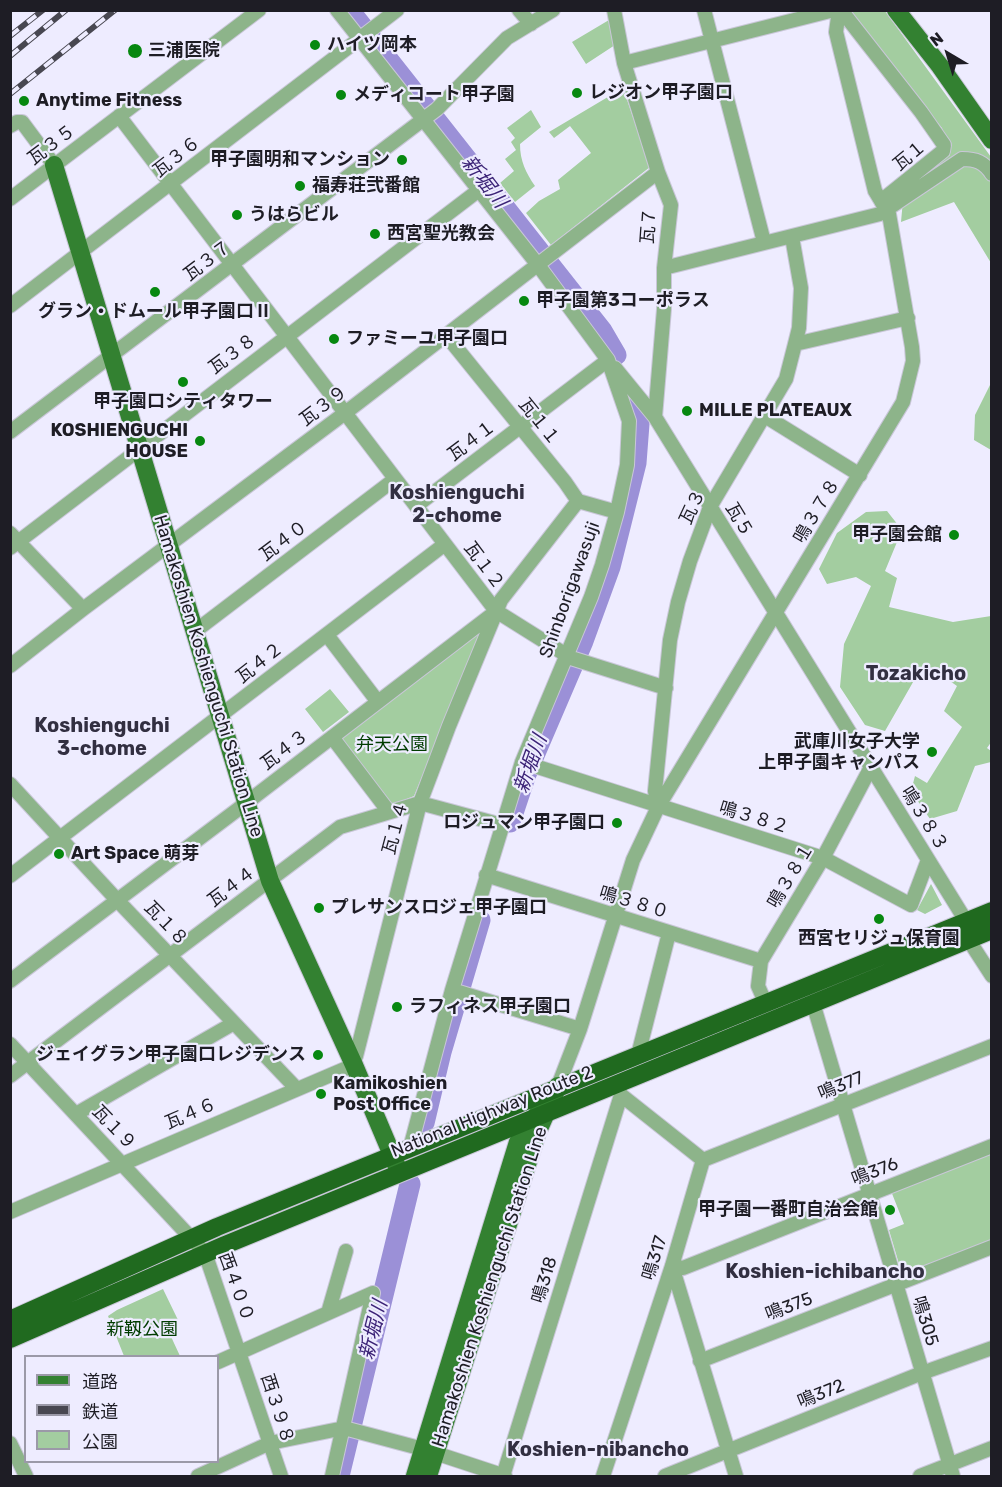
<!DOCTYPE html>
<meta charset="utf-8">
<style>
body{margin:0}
#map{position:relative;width:1002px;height:1487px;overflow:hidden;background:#eeecff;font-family:Rubik,"Noto Sans JP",sans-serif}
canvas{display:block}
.frame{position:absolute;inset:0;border:12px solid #1e1d25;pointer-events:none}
.legend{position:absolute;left:24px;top:1355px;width:195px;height:108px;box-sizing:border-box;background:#eeecff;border:2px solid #9b99a8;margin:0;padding:8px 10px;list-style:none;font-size:18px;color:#1e1d25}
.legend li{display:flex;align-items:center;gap:12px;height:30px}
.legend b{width:30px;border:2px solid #9b99a8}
.north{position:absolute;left:918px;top:24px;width:60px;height:60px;-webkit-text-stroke:4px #eeecff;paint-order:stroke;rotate:322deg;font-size:16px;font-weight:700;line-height:24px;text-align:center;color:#1e1d25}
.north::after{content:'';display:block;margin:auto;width:21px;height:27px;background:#1e1d25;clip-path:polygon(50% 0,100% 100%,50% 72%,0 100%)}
</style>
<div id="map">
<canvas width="1002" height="1487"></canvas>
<div class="frame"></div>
<ul class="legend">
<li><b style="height:8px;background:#338131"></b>道路</li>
<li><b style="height:8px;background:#484751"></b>鉄道</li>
<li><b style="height:16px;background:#a3cda0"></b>公園</li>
</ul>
<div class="north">N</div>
</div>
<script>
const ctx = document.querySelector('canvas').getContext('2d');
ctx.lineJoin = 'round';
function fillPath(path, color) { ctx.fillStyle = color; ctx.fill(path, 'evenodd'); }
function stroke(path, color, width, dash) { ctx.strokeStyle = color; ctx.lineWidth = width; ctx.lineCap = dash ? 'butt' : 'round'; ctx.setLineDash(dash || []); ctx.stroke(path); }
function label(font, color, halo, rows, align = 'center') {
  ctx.font = font + ' Rubik,"Noto Sans JP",sans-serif'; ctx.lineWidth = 4.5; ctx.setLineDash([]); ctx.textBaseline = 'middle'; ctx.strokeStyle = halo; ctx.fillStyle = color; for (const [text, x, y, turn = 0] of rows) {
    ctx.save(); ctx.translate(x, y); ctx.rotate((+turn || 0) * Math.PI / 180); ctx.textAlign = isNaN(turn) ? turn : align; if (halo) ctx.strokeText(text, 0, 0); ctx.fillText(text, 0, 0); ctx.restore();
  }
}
fillPath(new Path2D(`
 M843,11h42l106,146v106l-37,-61 -53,20 3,-33 46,-34 -8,-27z
 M609,20l6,25 -29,19 -14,-22z
 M623,88l27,79 -99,78 -25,-32 13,-12 21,-12 -2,-9 33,-27 -21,-27 -16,12 -5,-6z
 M531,110l10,17 -21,17c0,17 6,29 15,42l-20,16 -15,-19 14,-12 -9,-12 11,-9 -5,-8 4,-4 -8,-10z
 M991,383v67l-17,-10 1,-25z
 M887,511l15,19 -17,41 12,7 -8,29 64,15 38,-6 1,125 -5,7 4,3v11l-16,4 -18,45 -27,8 -19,-28 4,-15 12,7 35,-56 -18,-16 13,-25 -33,-23 -39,68 -20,-6 -25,-38 4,-43 27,-58 -15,-9 -29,7 -8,-15 18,-36 29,-21z
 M477,633l4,3 -67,160 -24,10 -53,-69z
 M330,689l19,23 -26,20 -18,-23z
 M931,884l11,21 -17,9 -8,-4z
 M991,1153v87l-89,34 -13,-44 15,-6 -13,-33z
 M163,1289l15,31 -11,8 13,28h-56l-16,-40 9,-6z`), '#a3cda0');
stroke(new Path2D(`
 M349,10l253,321 14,24
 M510,822l16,-48 57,-133 27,-74 26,-104 3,-39 -5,-17
 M424,1123l17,-71 39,-132
 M339,1476l71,-292`), '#9b90d7', 21);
const minor = new Path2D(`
 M337,10l201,255 70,95 21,61 -2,44 -10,47 -15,53 -11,32 -69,165 -70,228 -42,158
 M519,10l12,14
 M614,10l10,53 34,109 13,33 -7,63v41l-9,108
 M704,10l60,232
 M839,10l-3,22 39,159 6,10
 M624,63l210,-53
 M119,116l377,495 75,47 95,30
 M10,126l7,-4h5l32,43
 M10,199l249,-189
 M664,268l216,-54 82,-55c14,0 22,3 30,15
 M10,306l387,-296
 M446,335l119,147 13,19 39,11
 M795,344l113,-26
 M615,368l40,49 311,504 2,18 24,37
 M765,416l95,59
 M10,432l427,-323 70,-71 46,-28
 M416,506l192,-146
 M10,533l73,76
 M10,548l469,-358
 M194,632l201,-153
 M327,635l51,67
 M10,666l73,-57 262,-196 313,-241
 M332,737l57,75
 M522,762l301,96 88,47 17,-45
 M10,784l108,117 178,187
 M658,807l-3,-16 15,-151 8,-38 12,-41 20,-54 76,-128 9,-35 4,-16 2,-40 -9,-51
 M486,875l275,86
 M10,876l435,-332
 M10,981l227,-171 257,-197
 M452,990l128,39
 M813,1003l140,473
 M766,1004l-8,-18 3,-25 62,-103 48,-91
 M10,1044l195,209 76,223
 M638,1055l31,-122
 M352,1061l4,-5 64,-253 29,-77 52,-126 77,-99
 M10,1076l330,-249 80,-24 82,22
 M558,1086l22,-57 53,-169 25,-53 245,-405 10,-41 -1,-14 -23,-133 -8,-13 62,-50 1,-6 -23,-33 -80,-102
 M619,1089l2,6 82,65
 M76,1114l158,-91
 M703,1160l289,-114
 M10,1212l344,-147
 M328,1313l18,-62
 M700,1361l292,-114
 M218,1362l155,-69
 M10,1443l16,33
 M198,1476l72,-33 74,-15 79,21 82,27
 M332,1476l41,-183
 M503,1476l118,-381
 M603,1476l69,-210 31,-106
 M665,1476l257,-103 70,-25
 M736,1476l-64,-210 11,2 309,-122
 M920,1476l72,-28`);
const major = new Path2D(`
 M896,10l44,56 52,74
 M54,165l216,716 84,184 44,104
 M415,1476l103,-334 20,-29
 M428,1476l109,-343 21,-47`);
const highway = new Path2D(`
 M10,1320l207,-93 775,-316
 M10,1339l215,-94 767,-315`);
stroke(minor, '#c9c7d8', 16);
stroke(major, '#c9c7d8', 20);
stroke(highway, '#c9c7d8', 20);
stroke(minor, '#8db48a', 14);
stroke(major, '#338131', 18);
stroke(highway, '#206a1f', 18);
const rail = new Path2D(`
 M10,36l33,-26
 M10,56l56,-46
 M10,94l105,-84`);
stroke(rail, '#484751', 6);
stroke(rail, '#eeecff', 4, [11]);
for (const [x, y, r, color] of [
 [315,45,6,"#078810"],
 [135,51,8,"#078810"],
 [577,93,6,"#078810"],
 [341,95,6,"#078810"],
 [24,101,6,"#078810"],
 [402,160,6,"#078810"],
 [300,186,6,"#078810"],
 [237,215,6,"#078810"],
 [375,234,6,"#078810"],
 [155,292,6,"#078810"],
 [524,301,6,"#078810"],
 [334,339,6,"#078810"],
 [183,382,6,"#078810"],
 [687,411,6,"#078810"],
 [200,441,6,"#078810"],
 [954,535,6,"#078810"],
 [932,752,6,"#078810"],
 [617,823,6,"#078810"],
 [59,854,6,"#078810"],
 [319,908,6,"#078810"],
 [879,919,6,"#078810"],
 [397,1007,6,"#078810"],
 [318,1055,6,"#078810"],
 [321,1094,6,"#078810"],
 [890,1210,6,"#078810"]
]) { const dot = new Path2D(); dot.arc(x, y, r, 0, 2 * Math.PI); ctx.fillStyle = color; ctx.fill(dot); stroke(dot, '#eeecff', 2); }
label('bold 18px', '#1e1d25', '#eeecff', [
 ["ハイツ岡本",327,45],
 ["三浦医院",148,51],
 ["レジオン甲子園口",589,93],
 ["メディコート甲子園",353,95],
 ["Anytime Fitness",36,101],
 ["甲子園明和マンション",390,160,"right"],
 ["福寿荘弐番館",312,186],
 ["うはらビル",249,215],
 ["西宮聖光教会",387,234],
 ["甲子園第3コーポラス",536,301],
 ["グラン・ドムール甲子園口Ⅱ",155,312,"center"],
 ["ファミーユ甲子園口",346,339],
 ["甲子園口シティタワー",183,402,"center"],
 ["MILLE PLATEAUX",699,411],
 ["KOSHIENGUCHI",188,431,"right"],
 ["HOUSE",188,452,"right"],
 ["甲子園会館",942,535,"right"],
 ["武庫川女子大学",920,742,"right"],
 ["上甲子園キャンパス",920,763,"right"],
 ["ロジュマン甲子園口",605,823,"right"],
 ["Art Space 萌芽",71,854],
 ["プレサンスロジェ甲子園口",331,908],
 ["西宮セリジュ保育園",879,939,"center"],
 ["ラフィネス甲子園口",409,1007],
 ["ジェイグラン甲子園口レジデンス",306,1055,"right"],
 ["Kamikoshien",333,1084],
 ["Post Office",333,1105],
 ["甲子園一番町自治会館",878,1210,"right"]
], 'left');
label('18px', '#1e1d25', '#eeecff', [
 ["瓦３５",52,145,-37],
 ["瓦１",910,156,-40],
 ["瓦３６",177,157,-38],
 ["瓦７",649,226,-86],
 ["瓦３７",208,261,-37],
 ["瓦３８",233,354,-37],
 ["瓦３９",324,406,-37],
 ["瓦１１",539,422,51],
 ["瓦４１",472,441,-37],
 ["瓦３",693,507,-65],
 ["鳴３７８",817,511,-59],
 ["瓦５",739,520,59],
 ["瓦４０",284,541,-37],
 ["瓦１２",484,566,53],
 ["Shinborigawasuji",570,590,-70],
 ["瓦４２",260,663,-38],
 ["Hamakoshien Koshienguchi Station Line",208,676,73],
 ["瓦４３",285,750,-37],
 ["鳴３８２",754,818,17],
 ["鳴３８３",924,819,58],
 ["瓦１４",396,828,-75],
 ["鳴３８１",791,876,-59],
 ["瓦４４",232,887,-37],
 ["鳴３８０",634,903,17],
 ["瓦１８",166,924,46],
 ["鳴377",841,1086,-22],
 ["National Highway Route 2",492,1112,-22],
 ["瓦４６",191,1114,-23],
 ["瓦１９",114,1128,46],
 ["鳴376",875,1172,-21],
 ["鳴317",655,1258,-73],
 ["鳴318",545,1280,-73],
 ["西４００",236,1287,70],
 ["Hamakoshien Koshienguchi Station Line",490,1287,-72],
 ["鳴375",789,1307,-21],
 ["鳴305",925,1321,73],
 ["鳴372",821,1394,-22],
 ["西３９８",277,1409,72]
]);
label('18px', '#003c00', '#eeecff', [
 ["弁天公園",392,745],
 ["新靱公園",142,1330]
]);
label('italic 20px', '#3c2477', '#eeecff', [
 ["新堀川",484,182,52],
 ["新堀川",531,764,-70],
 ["新堀川",374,1330,-76]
]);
label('bold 20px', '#322f41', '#eeecff', [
 ["Koshienguchi",457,493],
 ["2-chome",457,516],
 ["Tozakicho",916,674],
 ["Koshienguchi",102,726],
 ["3-chome",102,749],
 ["Koshien-ichibancho",825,1272],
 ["Koshien-nibancho",598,1450]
]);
</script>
